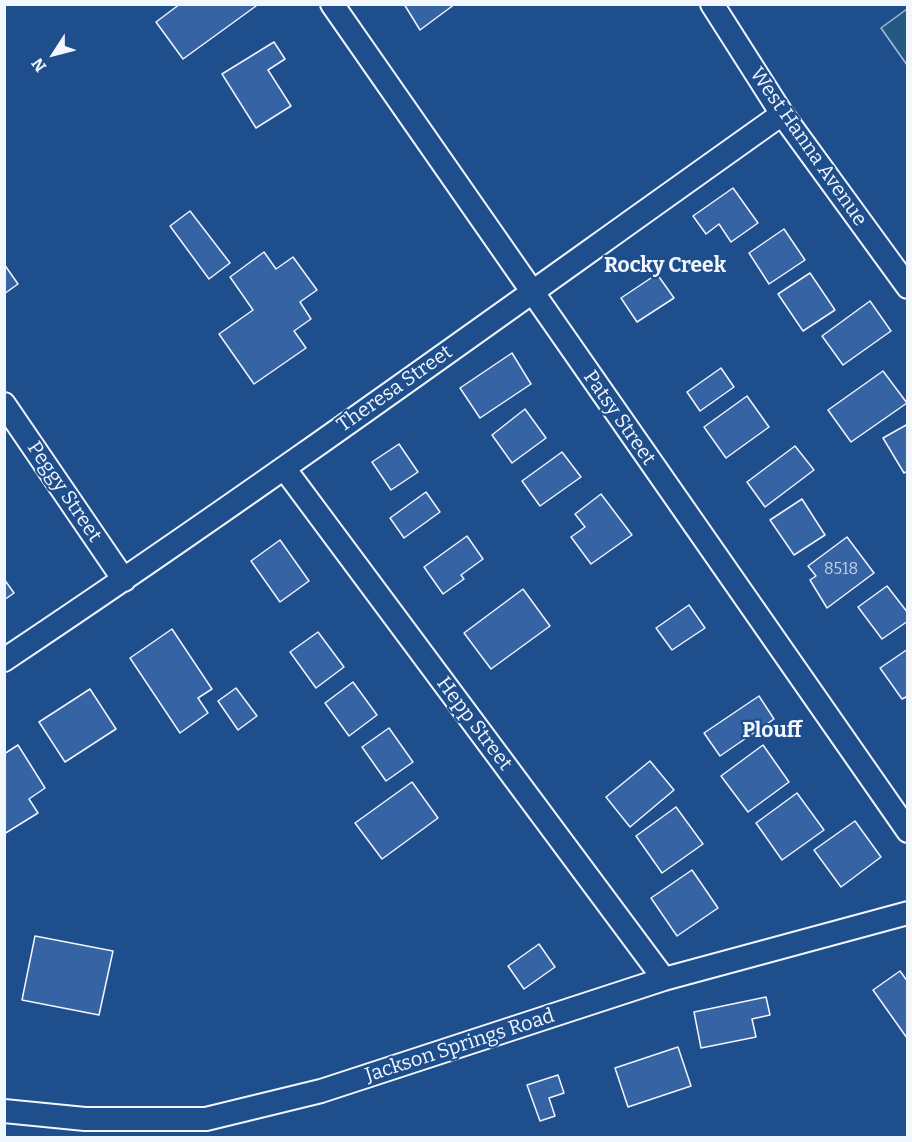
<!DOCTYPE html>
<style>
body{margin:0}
#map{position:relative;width:912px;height:1142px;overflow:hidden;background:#1f4e8c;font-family:Bitter,serif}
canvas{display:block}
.frame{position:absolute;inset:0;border:6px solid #f2f6ff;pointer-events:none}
.north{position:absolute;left:24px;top:24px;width:60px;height:60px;-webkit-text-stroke:4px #1f4e8c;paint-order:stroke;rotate:234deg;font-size:16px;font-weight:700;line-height:24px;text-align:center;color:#f2f6ff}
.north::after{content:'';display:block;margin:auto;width:21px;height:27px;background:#f2f6ff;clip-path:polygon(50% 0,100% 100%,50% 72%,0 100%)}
</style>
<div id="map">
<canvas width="912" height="1142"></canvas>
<div class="frame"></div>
<div class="north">N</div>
</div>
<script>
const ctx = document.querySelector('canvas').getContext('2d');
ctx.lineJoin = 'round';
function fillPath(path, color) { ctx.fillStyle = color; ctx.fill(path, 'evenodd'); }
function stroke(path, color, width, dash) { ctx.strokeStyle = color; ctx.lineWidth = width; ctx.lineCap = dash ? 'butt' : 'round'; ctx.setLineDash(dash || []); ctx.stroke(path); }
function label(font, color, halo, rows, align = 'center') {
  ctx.font = font + ' Bitter,serif'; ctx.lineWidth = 4.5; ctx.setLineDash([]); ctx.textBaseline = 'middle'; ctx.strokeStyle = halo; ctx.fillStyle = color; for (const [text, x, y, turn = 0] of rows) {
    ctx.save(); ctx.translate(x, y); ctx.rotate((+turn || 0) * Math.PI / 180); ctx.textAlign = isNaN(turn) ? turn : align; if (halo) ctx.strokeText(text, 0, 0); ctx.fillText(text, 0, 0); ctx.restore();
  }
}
const green = new Path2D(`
 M907,9v56l-26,-37z`);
fillPath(green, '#245a82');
stroke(green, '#a8bbd7', 1.5);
const building = new Path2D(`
 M180,4h75l1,2 -73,53 -27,-37z
 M404,4h51l-35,26z
 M274,42l11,17 -17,11 23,36 -35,22 -34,-54z
 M733,188l25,35 -27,19 -12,-18 -13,10 -13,-18z
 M190,211l40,52 -21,16 -39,-53z
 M784,229l21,31 -36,24 -20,-31z
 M264,252l12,17 17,-12 24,33 -17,12 11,17 -17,12 12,17 -52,36 -35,-50 34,-24 -23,-33z
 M4,264l14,20 -14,10z
 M810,273l25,37 -32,21 -25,-37z
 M657,274l17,24 -37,24 -16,-24z
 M870,301l21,30 -48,34 -21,-29z
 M512,353l19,31 -51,34 -20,-30z
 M721,368l13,19 -34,24 -13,-19z
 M883,371l24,32 -56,39 -23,-32z
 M747,396l22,31 -43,31 -22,-31z
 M525,409l21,29 -34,25 -20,-28z
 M908,424v47l-4,2 -21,-35z
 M399,444l19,28 -27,18 -19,-28z
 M795,446l19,24 -49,37 -18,-25z
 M562,452l19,25 -41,29 -18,-25z
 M426,492l14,20 -36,26 -14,-20z
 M601,494l31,41 -41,29 -20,-27 14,-10 -10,-13z
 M802,499l23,36 -31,20 -24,-35z
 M467,536l16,23 -22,16 3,4 -21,15 -19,-27z
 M847,537l27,36 -47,35 -17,-28 6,-4 -8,-10z
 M280,540l29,41 -29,21 -29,-41z
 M4,579l10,14 -10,7z
 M887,586l21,27v8l-26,18 -24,-32z
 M523,589l27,37 -59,43 -27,-36z
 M689,605l16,23 -33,22 -16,-22z
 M172,629l40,60 -14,9 10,15 -28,20 -50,-75z
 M318,632l26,35 -28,21 -26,-36z
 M908,649v47l-6,3 -22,-31z
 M353,682l24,33 -28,21 -24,-33z
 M236,688l21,28 -19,14 -20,-29z
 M90,689l26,40 -51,33 -26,-40z
 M759,696l15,23 -54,37 -16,-23z
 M389,728l24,34 -27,19 -24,-34z
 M18,745l27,43 -16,11 9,14 -34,21v-80z
 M763,745l26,37 -41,30 -27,-36z
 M650,761l24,29 -44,37 -24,-30z
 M412,782l26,36 -56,41 -27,-36z
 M797,793l27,37 -42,30 -26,-37z
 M676,807l27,37 -41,29 -26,-37z
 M855,821l26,36 -40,30 -27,-37z
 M692,870l26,38 -41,28 -26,-38z
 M35,936l78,15 -14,64 -77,-15z
 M539,944l16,23 -31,22 -16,-23z
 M900,971l8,11 -1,56 -34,-48z
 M766,997l4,18 -18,4 4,18 -55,11 -7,-36z
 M678,1047l13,39 -63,21 -13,-39z
 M558,1075l6,18 -15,5 6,18 -15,5 -13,-36z`);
fillPath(building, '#3563a3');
stroke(building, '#f2f6ff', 1.5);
const minor = new Path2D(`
 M332,4l576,827
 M712,4l70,110 126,173
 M4,404l120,176
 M284,468l380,511
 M4,660c264,-176 520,-363 778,-546
 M4,1111l81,8h121l115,-28 343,-112 244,-66`);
stroke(minor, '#f2f6ff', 26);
stroke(minor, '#1f4e8c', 22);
label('16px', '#c3d1e8', null, [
 ["8518",841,570]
]);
label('20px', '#f2f6ff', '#1f4e8c', [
 ["West Hanna Avenue",808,147,55],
 ["Theresa Street",395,389,-35],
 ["Patsy Street",619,418,55],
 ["Peggy Street",64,492,56],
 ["Hepp Street",474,724,53],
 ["Jackson Springs Road",460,1046,-18]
]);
label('bold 21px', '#f2f6ff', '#1f4e8c', [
 ["Rocky Creek",665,266],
 ["Plouff",772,731]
]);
</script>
